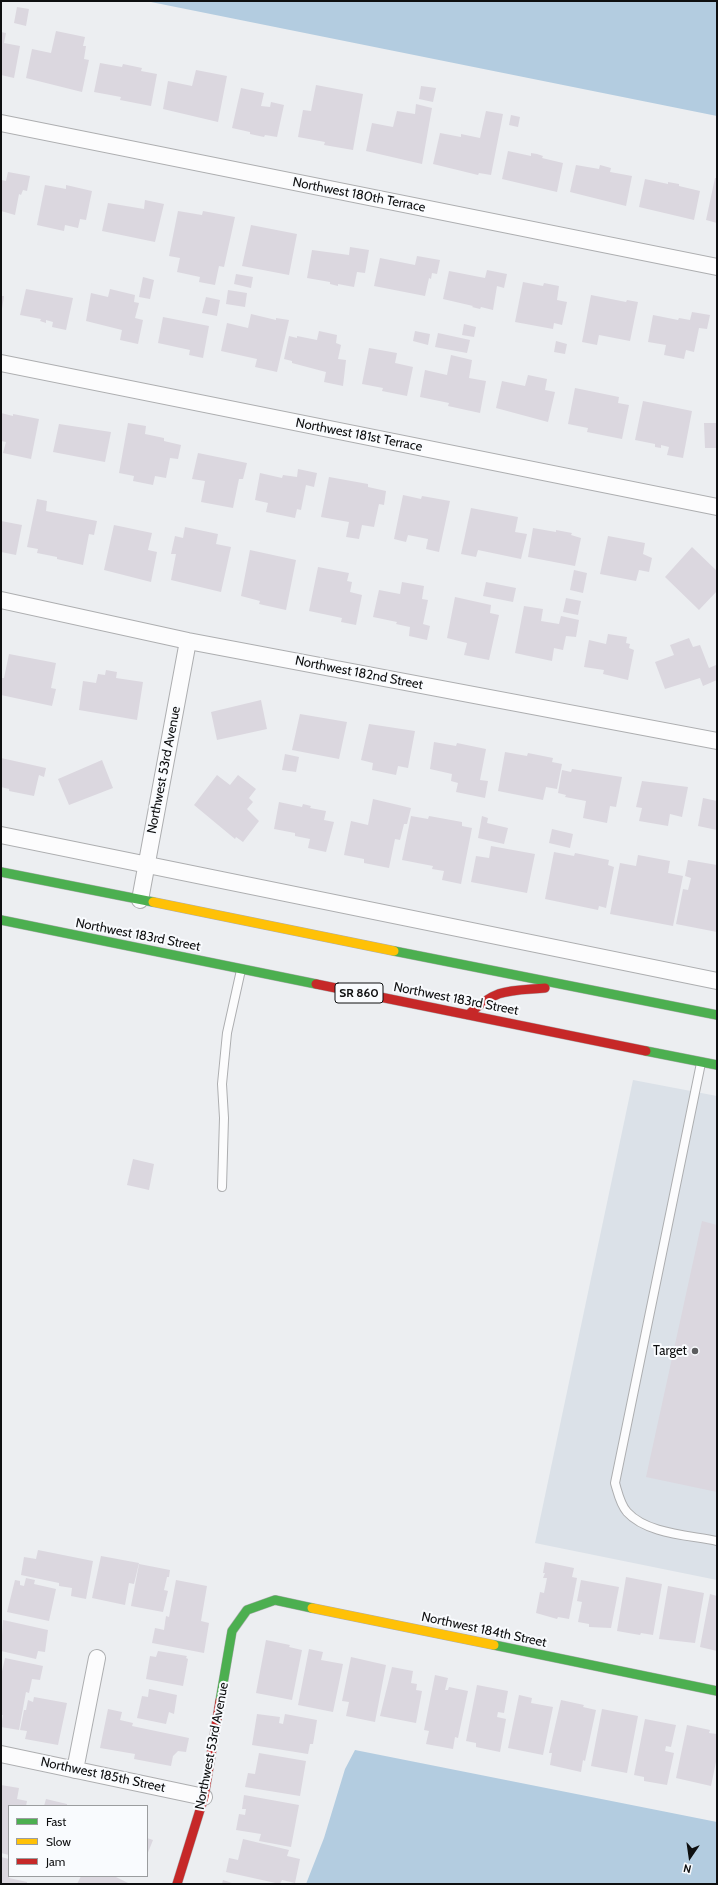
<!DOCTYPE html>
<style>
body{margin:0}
#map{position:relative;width:718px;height:1885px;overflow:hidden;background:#eceef1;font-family:Cabin,sans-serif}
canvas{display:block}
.frame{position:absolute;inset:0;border:2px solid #0e0f10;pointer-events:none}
.legend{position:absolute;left:8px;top:1805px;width:140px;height:72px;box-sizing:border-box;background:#f9fbfe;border:1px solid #9b9d9f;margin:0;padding:5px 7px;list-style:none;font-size:12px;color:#0e0f10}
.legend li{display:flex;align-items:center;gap:8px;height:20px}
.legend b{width:20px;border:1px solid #9b9d9f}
.north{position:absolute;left:670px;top:1837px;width:40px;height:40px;-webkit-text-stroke:3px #f9fbfe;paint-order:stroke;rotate:193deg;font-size:11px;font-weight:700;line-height:16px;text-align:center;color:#0e0f10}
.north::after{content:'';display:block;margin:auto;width:14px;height:18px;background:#0e0f10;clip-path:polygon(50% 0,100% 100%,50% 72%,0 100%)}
</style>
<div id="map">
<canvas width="718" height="1885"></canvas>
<div class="frame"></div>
<ul class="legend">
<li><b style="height:5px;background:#4caf50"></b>Fast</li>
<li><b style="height:5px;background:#ffc107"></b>Slow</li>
<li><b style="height:5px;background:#c62828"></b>Jam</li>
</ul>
<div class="north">N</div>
</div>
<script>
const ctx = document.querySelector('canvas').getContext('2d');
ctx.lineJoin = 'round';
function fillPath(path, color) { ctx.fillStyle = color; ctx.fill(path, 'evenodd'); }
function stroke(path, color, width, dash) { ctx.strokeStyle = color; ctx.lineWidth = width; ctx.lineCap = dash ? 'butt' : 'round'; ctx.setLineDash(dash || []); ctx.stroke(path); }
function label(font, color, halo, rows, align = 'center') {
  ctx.font = font + ' Cabin,sans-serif'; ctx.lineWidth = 4; ctx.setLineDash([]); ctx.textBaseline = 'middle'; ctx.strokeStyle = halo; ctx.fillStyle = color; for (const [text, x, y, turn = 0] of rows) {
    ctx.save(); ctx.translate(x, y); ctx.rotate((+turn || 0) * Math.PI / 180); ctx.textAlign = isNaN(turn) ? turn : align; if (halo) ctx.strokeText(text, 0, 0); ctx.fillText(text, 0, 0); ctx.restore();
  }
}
fillPath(new Path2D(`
 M633,1080l84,16v484l-182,-37z`), '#dbe1e8');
fillPath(new Path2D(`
 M146,1h571v115z
 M355,1750l362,72v62h-411l18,-46 21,-69z`), '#b3cce0');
fillPath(new Path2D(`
 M17,7l12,2 -3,17 -12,-3z
 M56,31l29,6 -2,9h3l-2,13 5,1 -7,32 -56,-14 6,-29 19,4z
 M1,32l5,1 -2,10 16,3 -6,32 -13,-3z
 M100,63l22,4 1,-3 19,4 -1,3 16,3 -6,32 -31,-6 1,-3 -27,-5z
 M196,70l31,6 -9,46 -55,-13 5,-28 24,5z
 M316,85l47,9 -10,56 -29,-5 1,-3 -27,-5 5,-27 8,1z
 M421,86l15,2 -3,14 -14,-3z
 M241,88l23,5 -3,13 9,1 1,-5 13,3 -7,32 -12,-2 -1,2 -14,-3v-2l-18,-4z
 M416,104l16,4 -10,56 -56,-13 6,-28 21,4 4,-16 18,3z
 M486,111l17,3 -12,61 -12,-2 -1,2 -45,-11 7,-31 21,4v-3l19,4z
 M511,115l9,2 -2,10 -9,-2z
 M508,151l23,5v-3l6,1 6,2 -1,2 21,5 -6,29 -55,-13z
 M576,165l23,4 1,-4 11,3 -1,4 22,4 -6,30 -56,-14z
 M8,172l22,4 -3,15 -4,-1 -2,5 -2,-1 -4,21 -14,-4v-31l5,1z
 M715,178h2v45l-11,-3z
 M645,179l23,5v-2l11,2v2l21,5 -6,29 -55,-13z
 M45,185l21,4v-4l26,6 -6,29 -6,-1 -2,9 -13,-3 -1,6 -27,-6z
 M145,200l19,4 -9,38 -53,-11 6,-28 36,6z
 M178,211l24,4 1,-4 32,6 -11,50 -5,-1 -4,19 -16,-3 1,-5 -23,-5 3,-14 -11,-2z
 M251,225l46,9 -8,41 -47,-9z
 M350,247l19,3 -4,23 -8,-1 -3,15 -16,-3v2l-8,-2v-2l-23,-4 5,-28 37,5z
 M417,256l23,4 -3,14 -5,-1 -1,6 -2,-1 -4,18 -51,-10 6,-28 35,7z
 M487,270l20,4 -3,14 -7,-2 -4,24 -12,-3 -1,2 -8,-2 1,-1 -30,-7 6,-28 36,7z
 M236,274l17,3 -2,11 -17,-4z
 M143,277l11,3 -4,19 -11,-2z
 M523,282l20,4 1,-3 15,3 -2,14 10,2 -5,23 -8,-2 -1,6 -38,-7z
 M26,289l47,9 -7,32 -14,-3 1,-5 -7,-2v3l-6,-2 1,-2 -21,-4z
 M110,289l25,6 -1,7 5,1 -4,15 8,2 -5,24 -18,-4 2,-10 -36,-9 5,-28 17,4z
 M228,290l19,3 -2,14 -19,-3z
 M591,295l35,7 1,-2 11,2 -8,39 -31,-6 -2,10 -15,-3z
 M1,296h3l-2,13h-1z
 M206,297l14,3 -3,16 -15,-3z
 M692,312l18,3 -3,14 -8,-1 -5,24 -8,-2 -2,9 -20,-4 2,-10 -18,-3 5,-27 25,5 1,-2 11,2z
 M251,314l25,6v-2l13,2 -12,52 -22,-5 2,-8 -36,-8 6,-28 21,5z
 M163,317l46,9 -6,32 -14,-3 1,-5 -32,-7z
 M464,324l12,3 -2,10 -12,-2z
 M319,331l18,4 -1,8 5,2 -3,14 8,1 -3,26 -19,-4 2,-10 -34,-9v-2l-8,-2 5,-23 8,2v-2l20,4z
 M415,331l15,3 -2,11 -15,-4z
 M438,333l32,7 -3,13 -32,-6z
 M556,341l11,3 -2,10 -11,-2z
 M369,348l28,5 -2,10 18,4 -6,29 -25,-5 1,-3 -21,-4z
 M451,355l21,5 -3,18 17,3 -6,32 -32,-7 1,-3 -29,-6 5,-27 22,5z
 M528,375l19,4 -2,11 10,2 -7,30 -52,-14 6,-27 23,5z
 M575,388l44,9 -1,6 11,2 -7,34 -35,-7 1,-4 -20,-4z
 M643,401l49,10 -9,47 -16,-3 2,-8 -8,-2v3l-6,-1v-3l-20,-4z
 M1,413l12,3v-2l26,5 -8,40 -28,-6 3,-11 -5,-1z
 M128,423l18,3 -1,8 19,4v3l17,4 -3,14 -8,-1 -4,20 -11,-2 -2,9 -20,-4 1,-5 -15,-3z
 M704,423h13v25h-12z
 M59,424l52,8 -6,30 -52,-10z
 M198,453l49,10 -4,16h-4l-6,29 -32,-6 4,-21 -13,-2z
 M298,469l19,4 -3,14 -8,-2 -5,25 -4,-1 -2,9 -29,-6 2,-9 -13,-3 5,-27 22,5 1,-3 14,2z
 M329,477l39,7v3l18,4 -2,14 -5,-1 -5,23 -12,-2 -3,14 -13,-2 3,-15 -28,-5z
 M403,495l18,4 1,-3 28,5 -11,51 -13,-3 2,-10 -20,-4 -2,7 -12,-3z
 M37,499l10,2 -1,10 51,10 -3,14 -5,-1 -6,31 -26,-6v-2l-20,-4 1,-4 -11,-2z
 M471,508l47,9 -3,15 12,2 -6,25 -43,-9 -2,7 -15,-3z
 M1,521l21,4 -6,30 -15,-3z
 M114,525l38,8 -4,17 9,2 -6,30 -47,-12z
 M185,527l33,7 -2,10 15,3 -10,45 -50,-12 5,-26h-5l4,-18 8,2z
 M533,528l23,4v-2l16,3 -1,2 10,3 -6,28 -47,-9z
 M608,536l37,7 -2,11 9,4 -3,14 -10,-2 -3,11 -36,-7z
 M692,547l25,24v20l-18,19 -34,-33z
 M250,550l46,10 -10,50 -27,-6 1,-3 -19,-5z
 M318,567l31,6 -2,8 5,1 -2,10 12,3 -6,30 -15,-3 1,-4 -33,-7z
 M574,570l13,3 -4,20 -13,-3z
 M402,582l22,4 -2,13 6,1 -5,24 7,2 -3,14 -18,-4 1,-9 -14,-3 1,-2 -24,-5 6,-27 21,4z
 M486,582l30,6 -3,14 -30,-6z
 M455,597l36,8 -1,8 9,2 -10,45 -25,-5 3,-12 -20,-5z
 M566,598l15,3 -3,14 -15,-3z
 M524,606l19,3 -2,12 18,3 2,-8 18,4 -3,17 -10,-1 -3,14 -9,-2 -2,13 -37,-8z
 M608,634l19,3 -1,6 4,1 -1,4 5,2 -6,30 -25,-6 1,-4 -20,-3 5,-27 17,4z
 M689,638l4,9 7,-2 9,23 7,-3 1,15 -14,6 -3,-8 -35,11 -10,-27 19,-7 -4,-10z
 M9,654l47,9 -5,25 5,1 -4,17 -51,-11v-17h3z
 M106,670l11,2 -1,6 27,4 -6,38 -58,-10 4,-29 13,2 2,-9 7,1z
 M261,700l6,29 -50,11 -6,-28z
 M300,714l47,8 -8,37 -47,-9z
 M369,724l46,7 -7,37 -10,-2 -2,9 -24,-5 1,-7 -12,-3z
 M434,742l22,4 1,-3 29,6 -6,31 8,1 -3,17 -29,-6 2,-9 -7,-2 1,-7 -22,-5z
 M505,752l22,4 1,-3 25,5 -1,4 10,2 -5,25 -11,-2 -3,13 -45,-9z
 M285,754l14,3 -3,15 -14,-2z
 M1,758l45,10 -2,9 -5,-2 -5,21 -25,-5v-2l-8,-2z
 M102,760l11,28 -44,17 -11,-26z
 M572,769l50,8 -6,30 -6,-1 -3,17 -24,-5 3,-17 -21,-4 1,-2 -8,-2 4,-23 9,2z
 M217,775l13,10 8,-10 18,14 -7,9 4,4 -6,7 12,12 -16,21 -7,-5 -1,2 -41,-34z
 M642,781l46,6 -6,30 -12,-3 -2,12 -29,-5 3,-13 -6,-1z
 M703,798l14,3v29l-19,-4z
 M373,799l38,9 -4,16h-3l-4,16 -5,-1 -6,29 -25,-5v-4l-20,-4 7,-34 17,4z
 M279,802l23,5 1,-3 8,2 -1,2 16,3 -2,9 10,2 -8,30 -18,-4 2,-9 -15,-3v-3l-21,-4z
 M411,816l17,3 1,-3 33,6v4l10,2 -11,56 -19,-4 2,-9 -12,-2 1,-3 -31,-6z
 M482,816l6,2 -1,5 21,5 -4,16 -26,-6z
 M552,829l21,5 -3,14 -21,-5z
 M491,846l44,8 -8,39 -56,-11 5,-26 13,2z
 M554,852l20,4 1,-3 34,7 -1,5 6,2 -8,41 -7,-2 -1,4 -53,-11z
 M638,855l32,6 -2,12 15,3 -10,50 -63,-12 10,-51 16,3z
 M688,860l29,5v67l-41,-8 7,-35 5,1 3,-12 -6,-2z
 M133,1159l21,5 -5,26 -22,-5z
 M702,1221l15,4v267l-71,-15z
 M38,1550l55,11 -7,38 -15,-3 1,-8 -13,-2v-3l-38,-8 3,-18 12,2z
 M101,1556l38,7 -5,21 -5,-1 -4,22 -33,-7z
 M545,1562l29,6 -2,9 5,1 -8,41 -11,-2 -1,2 -21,-6 4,-21 4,1 3,-15h-4l2,-5h-2z
 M139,1564l31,6 -1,7h-2l-3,13 4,1 -5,21 -32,-6z
 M626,1577l36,7 -9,51 -12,-2 -1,2 -23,-4z
 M26,1578l9,2 -1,4 22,5 -7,32 -42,-9 8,-32 5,1v4l4,1z
 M176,1580l31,6 -6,35 8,2 -5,30 -52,-10 3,-15 9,2 2,-14 3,1z
 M581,1580l38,7 -8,41 -22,-1v-3l-11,-2 4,-20 -5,-1z
 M668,1586l36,7 -9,50 -36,-4z
 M710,1594l7,2v55l-17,-4z
 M3,1620l45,10 -3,22 -7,-1 -2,8 -35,-8z
 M266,1640l24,5 -1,2 13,3 -10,50 -36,-7z
 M309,1649l14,3 -2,8 22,4 -10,48 -35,-7z
 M158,1651l29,5 -1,2 2,1 -5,27 -37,-7 4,-23 6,1z
 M351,1657l35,8 -11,57 -29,-6 3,-14 -7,-1z
 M5,1658l38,8 -3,14 -8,-1 -3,14 -3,-1 -7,38 -18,-3 2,-12h-2v-39z
 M392,1667l21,4 -2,12 6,1 -1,6 6,1 -6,32 -36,-7z
 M435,1675l13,3 -3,12h3l1,-3 19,4 -10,47 -3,-1 -2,12 -27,-5 3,-13 -5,-1z
 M477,1685l31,6 -4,22 -6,-1 -1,5 9,2 -6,33 -24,-5v-4l-10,-2z
 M149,1689l28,6 -3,19 -5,-2 -3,12 -29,-6 5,-22 6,1z
 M519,1695l13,3 -1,5 22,4 -10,48 -35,-7z
 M34,1697l33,6 -9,42 -33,-6 2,-8 -7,-1 4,-20h2l2,-10 5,2z
 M561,1700l23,5 -1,2 13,3 -11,51 -2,-1 -2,12 -31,-7 2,-12h-3z
 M108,1709l14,3 -2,8 13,3 -1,3 57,12 -3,14 -8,-1 -5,5 -2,10 -37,-7 1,-5 -35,-6z
 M602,1709l36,7 -11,57 -36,-7z
 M257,1714l23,3 -1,6 4,1 2,-10 32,6 -4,24h-3l-2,10 -56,-9z
 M645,1719l31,6 -5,22 -5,-1 -1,5 9,2 -7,32 -23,-4v-4l-10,-2z
 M687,1725l23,5 -1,3 8,1v23l-6,29 -35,-8z
 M259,1753l47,8 -6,35 -55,-9 3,-14 7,1z
 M1,1785l18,3 -2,11 10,2 -1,5h-17v49l-8,-2z
 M244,1795l55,10 -8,42 -32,-6 2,-7 -25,-4 3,-16 6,1 1,-6h-4z
 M46,1799l21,5v2h-23z
 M147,1838l6,2 -6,15z
 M243,1839l46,11 -2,6 13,3 -5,24 -13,-3 -2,4 -54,-12 3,-14 9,2z
 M1,1857l8,2v19l18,4v2h-26z
 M81,1876h33l16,8h-53z
 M223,1880l12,4h-13z`), '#dbd7df');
const lane = new Path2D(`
 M701,1063l-86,420c3,10 5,21 12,29 20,22 62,23 90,29
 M222,1187l2,-69 -2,-34 5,-51 14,-63`);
const street = new Path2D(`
 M1,123l716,144
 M1,363l716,144
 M1,600l187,41 529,100
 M1,835l716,146
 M140,900l48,-259
 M1,1754l203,43
 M75,1770l22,-112`);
const fast = new Path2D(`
 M1,872l152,30
 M1,920l315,64
 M394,951l323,64
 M646,1051l71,14
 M494,1645l223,46
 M220,1701l12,-70 15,-21 28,-10 37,8`);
const slow = new Path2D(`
 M153,902l241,49
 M312,1608l182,37`);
const jam = new Path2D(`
 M316,984l330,67
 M468,1015c29,-27 39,-24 77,-27
 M177,1884l27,-87 16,-96`);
stroke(lane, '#adaeb0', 10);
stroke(street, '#adaeb0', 18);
stroke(fast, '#adaeb0', 10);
stroke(slow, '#adaeb0', 10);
stroke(jam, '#adaeb0', 10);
stroke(lane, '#fcfcfd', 8);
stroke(street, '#fcfcfd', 16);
stroke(fast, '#4caf50', 9);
stroke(slow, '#ffc107', 9);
stroke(jam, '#c62828', 9);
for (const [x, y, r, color] of [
 [695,1351,4,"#5c5d5f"]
]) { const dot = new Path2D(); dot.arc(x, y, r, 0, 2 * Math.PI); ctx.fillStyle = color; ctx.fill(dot); stroke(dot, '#f9fbfe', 1.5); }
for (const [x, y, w] of [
 [359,993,48]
]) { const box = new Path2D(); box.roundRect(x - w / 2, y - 10, w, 20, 3); ctx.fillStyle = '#f9fbfe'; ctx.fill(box); stroke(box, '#0e0f10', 1); }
label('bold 12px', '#0e0f10', null, [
 ["SR 860",359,993]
]);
label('13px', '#0e0f10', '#f9fbfe', [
 ["Northwest 180th Terrace",359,195,11],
 ["Northwest 181st Terrace",359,435,11],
 ["Northwest 182nd Street",359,673,11],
 ["Northwest 53rd Avenue",164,770,-79],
 ["Northwest 183rd Street",138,935,11],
 ["Northwest 183rd Street",456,999,11],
 ["Northwest 184th Street",484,1630,12],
 ["Northwest 53rd Avenue",212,1746,-79],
 ["Northwest 185th Street",103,1775,12]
]);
label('13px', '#0e0f10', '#f9fbfe', [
 ["Target",687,1351]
], 'right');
</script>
